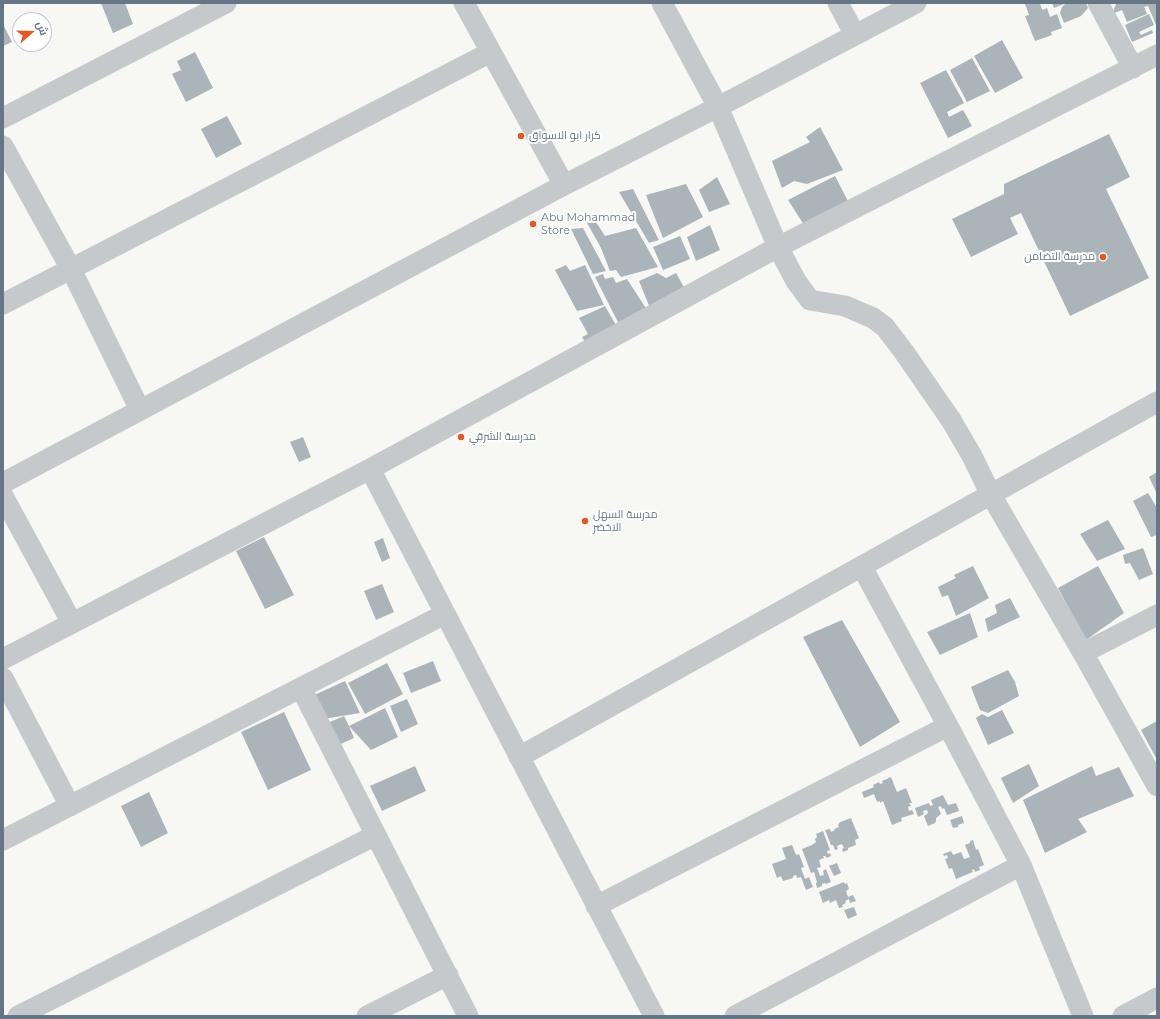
<!DOCTYPE html>
<meta charset="utf-8">
<style>
body{margin:0}
#map{position:relative;width:1160px;height:1019px;overflow:hidden;background:#f7f7f4;font-family:Montserrat,Cairo,sans-serif}
canvas{display:block}
.frame{position:absolute;inset:0;border:4px solid #657787;pointer-events:none}
.north{position:absolute;left:12px;top:12px;width:40px;height:40px;box-sizing:border-box;background:#fff;border:1px solid #c1c9cf;border-radius:50%;rotate:70deg;font-size:11px;font-weight:700;line-height:16px;text-align:center;color:#657787}
.north::after{content:'';display:block;margin:auto;width:14px;height:18px;background:#eb5620;clip-path:polygon(50% 0,100% 100%,50% 72%,0 100%)}
</style>
<div id="map">
<canvas width="1160" height="1019"></canvas>
<div class="frame"></div>
<div class="north">ش</div>
</div>
<script>
const ctx = document.querySelector('canvas').getContext('2d');
ctx.lineJoin = 'round';
function fillPath(path, color) { ctx.fillStyle = color; ctx.fill(path, 'evenodd'); }
function stroke(path, color, width, dash) { ctx.strokeStyle = color; ctx.lineWidth = width; ctx.lineCap = dash ? 'butt' : 'round'; ctx.setLineDash(dash || []); ctx.stroke(path); }
function label(font, color, halo, rows, align = 'center') {
  ctx.font = font + ' Montserrat,Cairo,sans-serif'; ctx.lineWidth = 4; ctx.setLineDash([]); ctx.textBaseline = 'middle'; ctx.strokeStyle = halo; ctx.fillStyle = color; for (const [text, x, y, turn = 0] of rows) {
    ctx.save(); ctx.translate(x, y); ctx.rotate((+turn || 0) * Math.PI / 180); ctx.textAlign = isNaN(turn) ? turn : align; if (halo) ctx.strokeText(text, 0, 0); ctx.fillText(text, 0, 0); ctx.restore();
  }
}
fillPath(new Path2D(`
 M101,3h24l8,21 -20,9z
 M1028,3h12l2,7 5,-2 3,9 7,-3 5,14 -11,4 1,3 -17,6 -10,-25 4,-1 -4,-11z
 M1052,3h14l-12,5z
 M1066,3h20l2,5 -7,8 -17,7 -4,-10 2,-6z
 M1119,3h38v24l-9,-21 -4,1 3,7 -20,8 -5,-12 -10,4 4,-10z
 M1149,14l5,11 -15,7 2,3 11,-5 1,3 -21,9 -7,-17z
 M3,24l9,18 -9,4z
 M1002,40l21,38 -28,15 -21,-37z
 M195,52l18,36 -27,14 -14,-28 9,-4 -4,-9z
 M972,58l18,33 -23,11 -17,-32z
 M946,70l18,33 -17,9 2,5 14,-7 9,16 -24,12 -28,-55z
 M227,116l15,28 -26,14 -15,-29z
 M820,127l23,43 -36,14 -13,-3 -12,7 -10,-27 38,-19 -4,-5z
 M1109,134l21,43 -24,12 43,89 -79,38 -49,-103 -11,5 8,16 -47,23 -19,-38 52,-25v-10z
 M835,176l15,29 -44,23 -18,-28z
 M717,177l13,27 -21,8 -10,-22z
 M686,184l17,33 -40,21 -17,-43z
 M633,189l26,51 -10,3 -30,-51z
 M594,219l11,17 31,-8 22,39 -37,10 -5,-7 -6,1 -9,-23 -15,-27z
 M710,225l10,25 -24,11 -9,-24z
 M583,228l23,43 -13,3 -22,-45z
 M680,236l10,23 -27,11 -10,-23z
 M566,265l4,6 15,-6 19,40 -27,6 -22,-41z
 M657,273l9,5 10,-5 9,16 -35,19 -11,-27z
 M603,274l2,5 8,-2 3,6 11,-4 22,34 -28,15 -26,-51z
 M605,306l15,26 -31,17 -7,-12 6,-3 -9,-16z
 M303,437l8,20 -12,5 -9,-20z
 M1157,472v22l-8,-17z
 M1148,493l9,15v27l-6,2 -18,-36z
 M1108,520l17,29 -28,12 -17,-27z
 M264,537l30,58 -29,14 -29,-58z
 M383,538l7,20 -8,4 -8,-20z
 M1143,548l10,26 -14,6 -9,-17 -5,1 -2,-9z
 M973,566l16,32 -33,18 -8,-21 -6,2 -4,-10 18,-9 -2,-3z
 M1098,566l26,47 -38,27 -28,-52z
 M382,584l12,28 -18,8 -12,-29z
 M1010,598l10,19 -32,15 -3,-13 12,-6 -2,-8z
 M970,613l8,24 -38,18 -13,-23z
 M842,620l58,102 -40,25 -57,-110z
 M433,661l8,20 -30,12 -8,-20z
 M387,663l16,31 -38,20 -17,-31z
 M1008,670l7,12 4,14 -31,17 -8,-3 -9,-23z
 M345,681l15,32 -37,6 -11,-23z
 M407,699l11,25 -17,8 -11,-26z
 M385,708l13,29 -27,13 -22,-24 5,12 -20,9 -11,-22 21,-9 5,10z
 M1002,710l12,23 -26,12 -12,-27 6,-4 6,3z
 M284,712l27,58 -43,20 -27,-58z
 M1157,721v39l-16,-30z
 M1029,764l10,22 -26,17 -12,-25z
 M415,766l11,25 -44,20 -12,-25z
 M1092,766l4,10 23,-9 15,29 -56,23 9,13 -42,21 -22,-53z
 M891,777l6,15 9,-4 6,15h-3l2,3 -3,1 1,4 3,-1 2,4 -13,4 1,3 -10,4 -9,-24 -3,2v-2l-3,1 -3,-8 -10,4 -2,-6 12,-5 -1,-2 6,-3 1,2 3,-1 -1,-2z
 M149,792l19,41 -27,14 -20,-41z
 M943,795l5,10 8,-2 3,8 -12,4 -3,-7 -2,1 -1,-3 -3,1 3,7 -5,4v3l-1,2 -7,3 -4,-10 4,-3 -1,-3 -4,1 1,3 -6,3 -3,-9 14,-5 1,3 3,-1 -2,-5z
 M962,816l2,7 -6,2v2l-5,1 -3,-8z
 M851,818l8,20 -4,2 1,5 -8,3v2l-5,2 -1,-3 2,-1 -2,-4 -5,2 1,3 -3,1 -2,-5h-2l-6,-15 5,-1 1,3 4,-2 -1,-1 5,-2 -1,-2 2,-3z
 M823,831l7,19 -3,1 1,3 2,-1 1,3 -4,2 -2,-2h-2l1,2 -5,2 2,7 -4,1 3,8 4,-1 -1,-4 3,-2 5,13 -5,2 -1,-1 -3,1v2l-5,2 -1,-5 1,-1 -3,-10 -3,1 -9,-24 10,-4 4,-3 -1,-3 2,-2 -1,-3z
 M973,840l3,10 2,-1 6,16 -5,2 1,3 -5,2 -1,-3 -2,1 1,2 -17,7 -4,-11 -3,1 -4,-10 3,-1 -1,-3 -3,1 -1,-2 8,-3 2,4 8,-3 3,7 6,-2 -5,-12 5,-2v-2z
 M792,845l4,10 3,-1 5,13 -3,1 4,11 4,-2 4,10 -7,3 -5,-13 -4,1 -1,-3 -3,1v2l-10,3 -2,-5 -4,2 -5,-14 14,-5 -4,-11z
 M837,863l4,10 -7,3 -5,-10z
 M844,882l1,2 2,-1 2,6 -3,2 2,6 5,-2 3,6 -6,2 -1,-4 -4,2 1,2 -4,2 1,2 -4,1 -3,-8 -6,3 -1,-3 -6,3 -4,-11z
 M854,907l3,8 -9,4 -4,-9z`), '#abb4b9');
stroke(new Path2D(`
 M464,3l100,182
 M662,3l56,104 60,140 18,34 14,19 35,6 28,12 12,9 19,25 47,68 21,36 19,39 92,158 74,133
 M838,3l17,32
 M1098,3l35,65
 M3,118l223,-115
 M3,146l68,123 69,141
 M3,304l488,-252
 M370,469l284,547
 M3,483l561,-298 154,-78 198,-104
 M3,496l69,127
 M862,567l86,159 73,139 62,151
 M1083,653l74,-38
 M3,659l367,-190 408,-222 379,-192
 M3,678l67,128
 M301,688l167,328
 M519,757l638,-355
 M3,840l442,-226
 M596,906l352,-180
 M18,1016l358,-181
 M367,1016l81,-41
 M735,1016l286,-151
 M1123,1016l34,-18`), '#c5c9cc', 21);
for (const [x, y, r, color] of [
 [521,136,4,"#eb5620"],
 [533,224,4,"#eb5620"],
 [1103,257,4,"#eb5620"],
 [461,437,4,"#eb5620"],
 [585,521,4,"#eb5620"]
]) { const dot = new Path2D(); dot.arc(x, y, r, 0, 2 * Math.PI); ctx.fillStyle = color; ctx.fill(dot); stroke(dot, '#fff', 1.5); }
label('11px', '#657787', '#fff', [
 ["كرار ابو الاسواق",529,136],
 ["Abu Mohammad",541,218],
 ["Store",541,231],
 ["مدرسة التضامن",1095,257,"right"],
 ["مدرسة الشرقي",469,437],
 ["مدرسة السهل",593,515],
 ["الاخضر",593,528]
], 'left');
</script>
